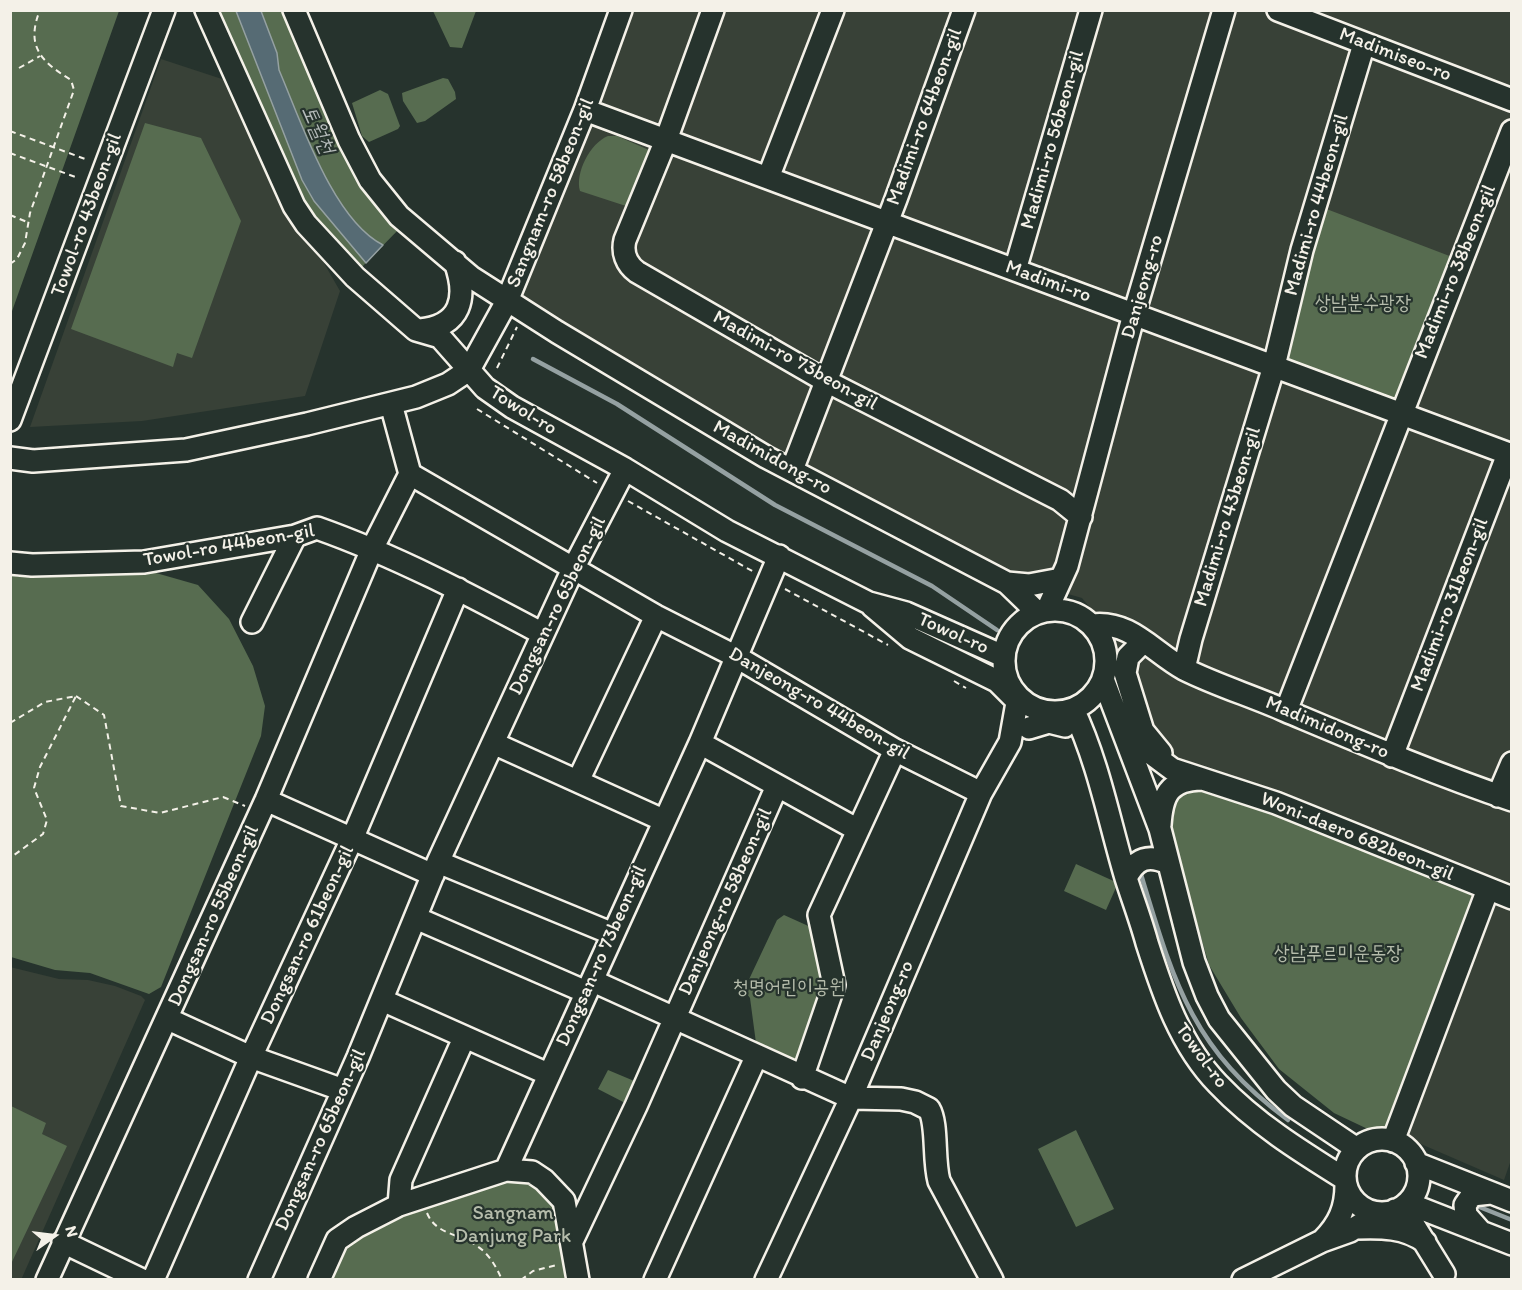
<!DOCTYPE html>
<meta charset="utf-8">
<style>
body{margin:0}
#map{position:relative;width:1522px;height:1290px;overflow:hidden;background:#26332d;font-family:Itim,sans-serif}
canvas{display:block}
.frame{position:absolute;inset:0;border:12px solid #f4f1e8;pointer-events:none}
.north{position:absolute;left:24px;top:1206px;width:60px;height:60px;-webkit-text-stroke:4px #26332d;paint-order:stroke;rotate:76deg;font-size:16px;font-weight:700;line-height:24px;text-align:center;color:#f4f1e8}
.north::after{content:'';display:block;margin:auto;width:21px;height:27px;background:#f4f1e8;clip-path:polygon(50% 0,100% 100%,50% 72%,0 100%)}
</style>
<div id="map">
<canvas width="1522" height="1290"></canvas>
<div class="frame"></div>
<div class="north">N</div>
</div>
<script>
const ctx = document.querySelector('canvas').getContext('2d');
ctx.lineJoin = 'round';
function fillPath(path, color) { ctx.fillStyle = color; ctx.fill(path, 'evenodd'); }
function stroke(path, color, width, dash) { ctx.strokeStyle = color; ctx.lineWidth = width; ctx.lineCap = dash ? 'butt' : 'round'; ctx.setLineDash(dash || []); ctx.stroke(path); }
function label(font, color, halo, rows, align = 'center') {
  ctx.font = font + ' Itim,"Poor Story",sans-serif'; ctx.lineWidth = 4.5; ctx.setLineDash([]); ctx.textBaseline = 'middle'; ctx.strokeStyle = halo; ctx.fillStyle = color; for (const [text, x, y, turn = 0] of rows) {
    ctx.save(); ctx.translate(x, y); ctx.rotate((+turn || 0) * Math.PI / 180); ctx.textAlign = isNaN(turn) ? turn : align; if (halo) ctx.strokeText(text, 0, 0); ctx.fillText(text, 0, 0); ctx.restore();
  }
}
fillPath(new Path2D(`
 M621,11h890v881l-360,-145 -23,-26 -32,-106 -14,-17 -21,-6 -15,1 -229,-115 -301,-179z
 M161,59l67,22 59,137 22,19 31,54 -35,105 -163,25 -112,6z
 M1497,901l14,6v253l-7,20 -97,-42z
 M10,967l49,12 29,1 27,6 26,10 4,4 -124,280 -11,-1z`), '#384137');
fillPath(new Path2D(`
 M11,10l108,1 -108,303 -1,-303z
 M216,11h70l78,177 35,41 -38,39 -45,-40z
 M433,11h43l-14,37 -12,-1z
 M443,78l5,1 7,13 1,7 -31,22 -8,2 -14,-22 -1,-8z
 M380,90l8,4 12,32 -2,3 -29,13 -7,-6 -10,-33z
 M145,123l56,15 40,83 -49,137 -15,-5 -4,14 -102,-38z
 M608,136h9l32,14 -20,57 -49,-16c-5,-18 10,-48 28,-55z
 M1316,205l144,55 -60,154 -126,-48z
 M121,563l77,22 31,34 24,47 12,40 -4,30 -100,251 -12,7 -59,-21 -35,-3 -44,-13 -1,-383 8,3z
 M1199,782l289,107 -95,252 -59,-28 -55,-44 -38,-51 -32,-53 -42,-146 3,-20z
 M1076,864l42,19 -12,27 -42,-19z
 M784,915l31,14 14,39 -32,93 -41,-18 -6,-45 -6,-8 33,-70z
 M608,1070l31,13 -10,22 -31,-16z
 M11,1106l35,17 -4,11 25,12 -56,118z
 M1076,1130l38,79 -38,18 -38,-78z
 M506,1170l58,31 14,79h-259l18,-40z`), '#576c50');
const water = new Path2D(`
 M236,11h25l16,42 2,17c22,51 54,150 104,175l-17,18 -52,-62 -12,-21z`);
fillPath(water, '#566b74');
stroke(water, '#95a1a2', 1.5);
stroke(new Path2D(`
 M533,359l84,45 158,101 157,81 65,44
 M1139,868c34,111 51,180 149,252
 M1477,1206l35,14`), '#95a1a2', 4.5);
const minor = new Path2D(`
 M206,10l88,196 12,18 49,53 61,53 24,7 45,51 27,19 113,62 102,62 142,72 37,10 97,43
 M294,10l55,130 21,40 29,36 72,61 86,55 209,125 241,126 30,29
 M713,10l-47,130 -41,100c-3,12 1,24 12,32l187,108 236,120 21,17
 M1278,10l234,90
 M585,110l927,345
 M768,178l65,-168
 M1015,270l76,-260
 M420,330c41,-4 48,-32 35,-68
 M10,420l154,-410
 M10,458l23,3 153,-11 121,-26 109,-27 32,-13 21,-14 38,-69 78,-191 36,-100
 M792,470l104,-271 68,-189
 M410,474l246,142 79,40 160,94 86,43
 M10,563l22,2 112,-3 151,-26 22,-8c79,28 153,67 226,106
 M1007,583l22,2 32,-6
 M872,606l38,32 87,43 16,16
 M1004 661a51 51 0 1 1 102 0a51 51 0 1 1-102 0Z
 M1047,610l20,-44 67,-252 90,-304
 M252,622l43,-86
 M1092,625c38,-5 61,27 92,44 32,16 68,27 102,42 74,31 149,63 226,89
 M1139,646l-11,11 -3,16 18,58 18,22
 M1184,669l7,-30 83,-273 28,-116 62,-206
 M1103,679l57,150 34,133 13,34 12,23 57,71 17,16 64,43
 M1073,709c26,55 36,112 53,169 7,22 15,43 21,65 16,50 33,102 71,141 37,39 82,67 127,95
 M1286,711l226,-580
 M1029,728l20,-6 16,4
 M1125,734l47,35 104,34 236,95
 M493,743l170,77
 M700,743l158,87
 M1392,756l116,-302
 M578,781l78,-165
 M1498,796l14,-33
 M266,800l167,75
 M1160,825c2,-29 8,-45 41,-46
 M438,862l175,72
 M1126,878c10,-20 22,-24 42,-15
 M416,918l170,74
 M593,981l258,117 50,1 14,3 14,7c9,15 4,50 10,72l53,99
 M382,1000l166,74
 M168,1019l83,38 92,33
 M802,1078l32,-93 -15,-70 76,-165
 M1345 1176a37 37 0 1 1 74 0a37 37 0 1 1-74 0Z
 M1393,1141l95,-252
 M1416,1163l96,38
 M506,1170l194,-427 79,-187
 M1407,1203l105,41
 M399,1205l2,-25 63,-142
 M1395,1210l12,4 37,60
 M1356,1228c25,-1 49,-1 69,14
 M1481,1232l-15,-17 -1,-10 7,-10 19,-2
 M573,1239l63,-133 141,-320
 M1323,1240c16,-16 23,-32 23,-55
 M63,1242l79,38
 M47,1280l219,-480 106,-251 38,-75 -19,-70
 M153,1280l98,-223 102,-220 105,-248
 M259,1280l99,-223 80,-195 135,-293 52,-100
 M319,1280l18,-40 19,-13 43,-22 107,-35 26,2 12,8 20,21 14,79
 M655,1280l101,-223
 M766,1280l85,-182 130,-305 29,-51 8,-45
 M1243,1280l79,-39 28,-10 29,-18`);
stroke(minor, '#f4f1e8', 26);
stroke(new Path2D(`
 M19,68l21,-12
 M10,131l75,28
 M10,153l68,25
 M10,215l17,7
 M10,264l7,-5 8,-16 5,-30 44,-123 -3,-10c-29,-18 -46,-33 -31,-70
 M497,368l20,-41
 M477,409l120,74
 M628,501l126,71
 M785,589l103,56
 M954,681l12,7
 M76,696l28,19 17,91 39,7 63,-16 22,9
 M10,723l35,-21 31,-6 -36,71 -6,21 13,32 -4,14 -33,24
 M427,1213c9,22 32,20 50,33 12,8 19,20 25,34
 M521,1280l12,-9 24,-6`), '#f4f1e8', 2, [6, 4.5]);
stroke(minor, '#26332d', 21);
label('20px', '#f4f1e8', '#26332d', [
 ["Madimiseo-ro",1395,55,21],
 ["Madimi-ro 64beon-gil",925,117,-70],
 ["Madimi-ro 56beon-gil",1053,140,-74],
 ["Sangnam-ro 58beon-gil",551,193,-68],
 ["Madimi-ro 44beon-gil",1317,205,-74],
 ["Towol-ro 43beon-gil",87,215,-70],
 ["Madimi-ro 38beon-gil",1456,272,-68],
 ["Madimi-ro",1048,282,20],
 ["Danjeong-ro",1143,287,-74],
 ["Madimi-ro 73beon-gil",795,361,29],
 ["Towol-ro",523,411,32],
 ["Madimidong-ro",772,458,29],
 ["Madimi-ro 43beon-gil",1228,517,-73],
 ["Towol-ro 44beon-gil",229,546,-10],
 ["Madimi-ro 31beon-gil",1450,605,-69],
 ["Dongsan-ro 65beon-gil",558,606,-64],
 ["Towol-ro",953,634,24],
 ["Danjeong-ro 44beon-gil",819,704,30],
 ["Madimidong-ro",1327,728,23],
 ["Woni-daero 682beon-gil",1357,837,22],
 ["Danjeong-ro 58beon-gil",726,902,-66],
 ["Dongsan-ro 55beon-gil",214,916,-66],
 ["Dongsan-ro 61beon-gil",308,935,-65],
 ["Dongsan-ro 73beon-gil",602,956,-66],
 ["Danjeong-ro",888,1011,-67],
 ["Towol-ro",1201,1056,54],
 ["Dongsan-ro 65beon-gil",321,1140,-66]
]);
label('20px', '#b5bcab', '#26332d', [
 ["상남분수광장",1363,304],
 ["상남푸르미운동장",1338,954],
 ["청명어린이공원",789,988],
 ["Sangnam",513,1214],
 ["Danjung Park",513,1237]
]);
label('italic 21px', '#b5bbba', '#26332d', [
 ["토월천",317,130,66]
]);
</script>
